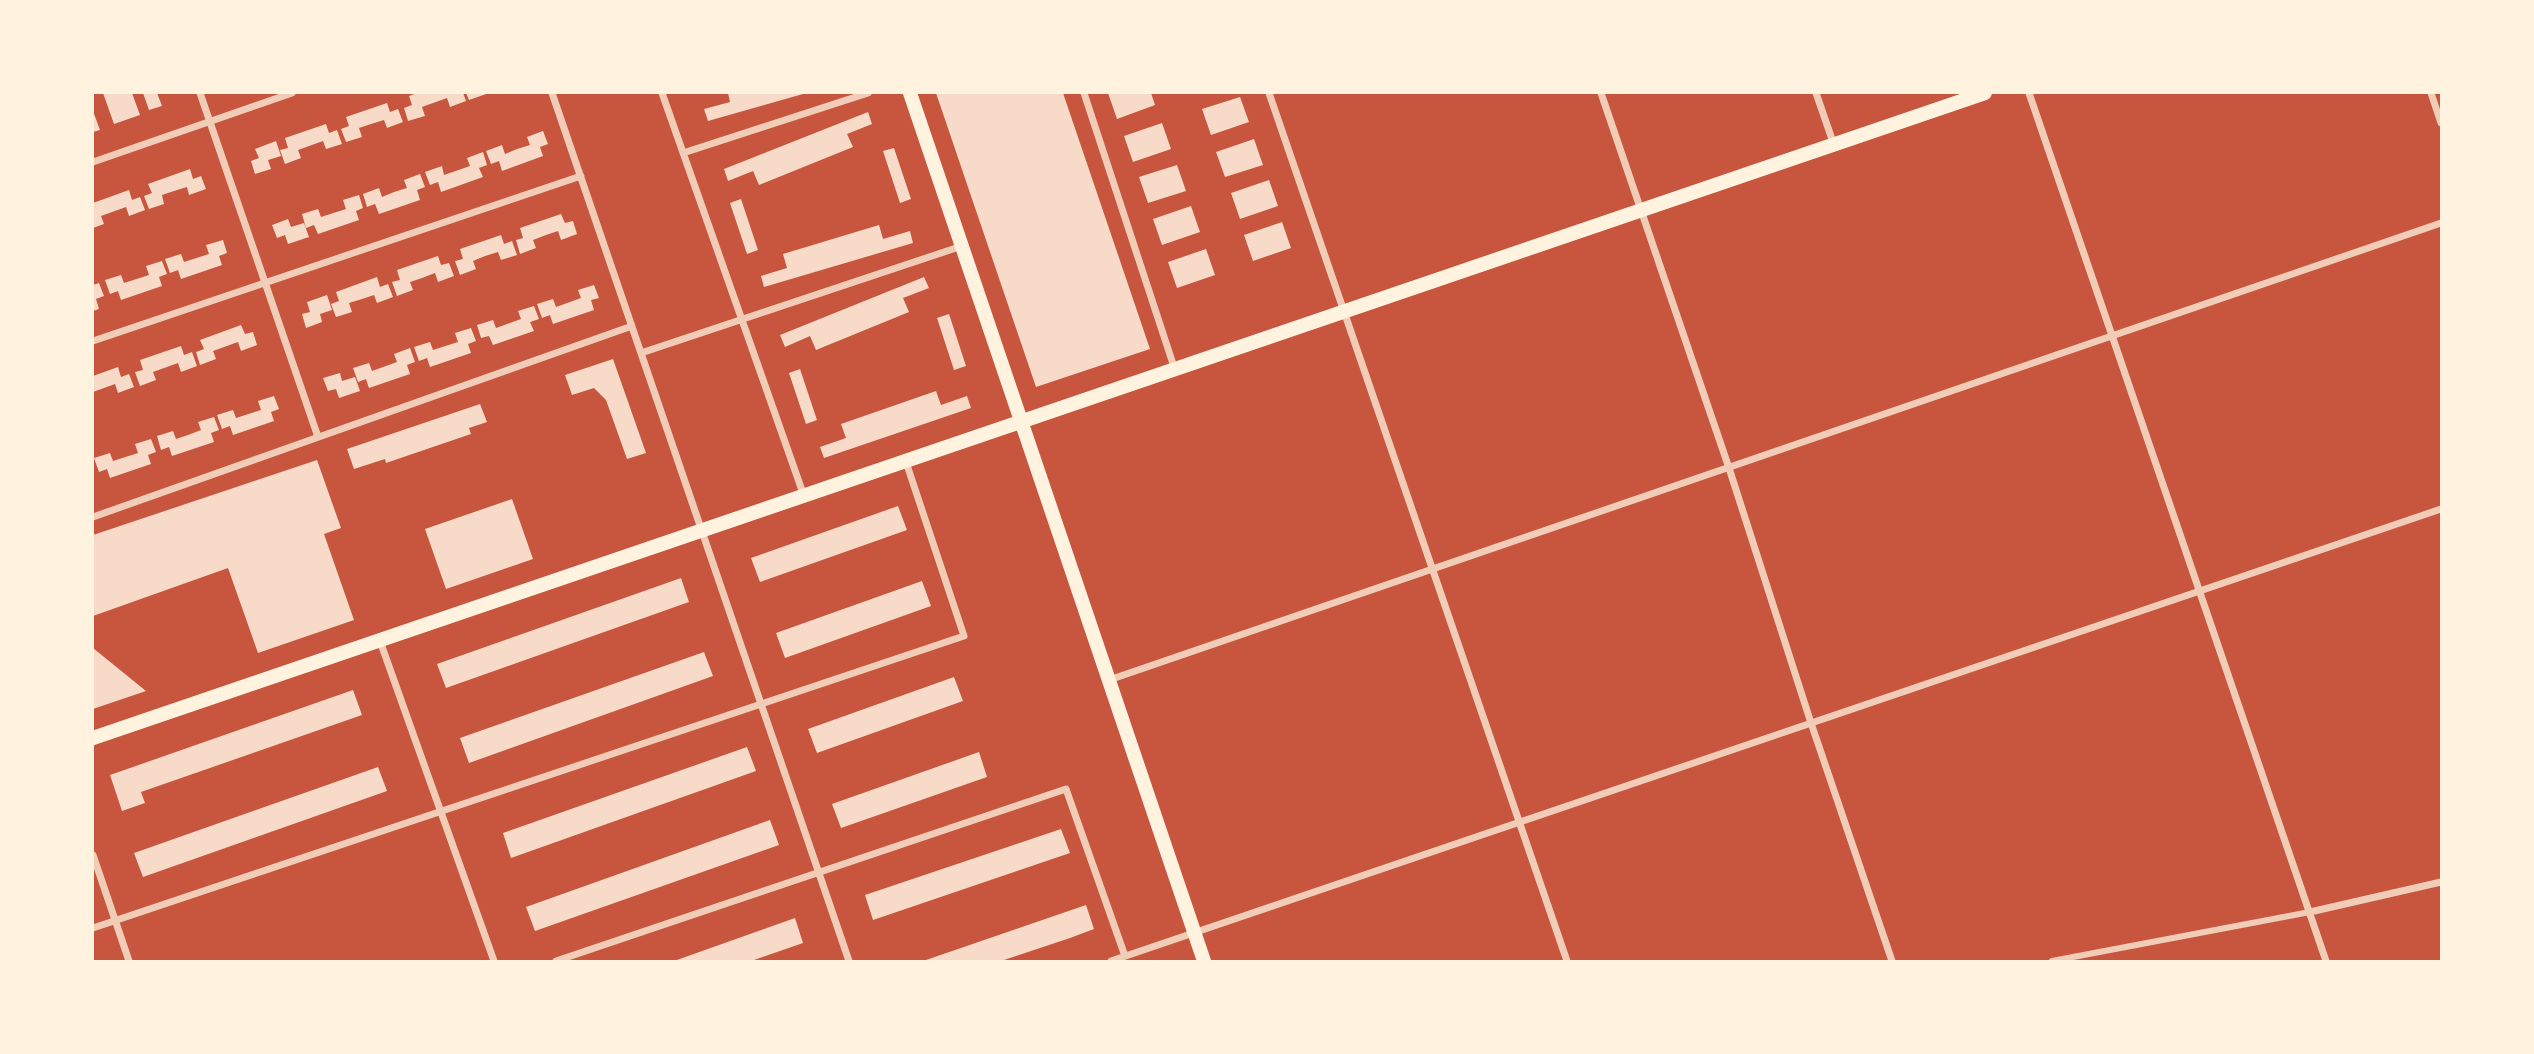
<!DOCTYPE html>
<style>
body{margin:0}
#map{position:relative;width:2534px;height:1054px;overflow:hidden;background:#c8553d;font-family:Merriweather,serif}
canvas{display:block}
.frame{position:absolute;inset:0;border:94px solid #fff3e0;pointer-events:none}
</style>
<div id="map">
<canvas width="2534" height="1054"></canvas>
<div class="frame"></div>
</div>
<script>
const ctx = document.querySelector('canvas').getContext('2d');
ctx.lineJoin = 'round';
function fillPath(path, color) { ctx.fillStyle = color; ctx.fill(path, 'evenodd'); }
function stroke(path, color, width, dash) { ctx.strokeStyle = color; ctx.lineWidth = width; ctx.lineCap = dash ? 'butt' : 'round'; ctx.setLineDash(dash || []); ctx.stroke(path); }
fillPath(new Path2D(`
 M103,93h29l8,22 -26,9z
 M143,93h14l5,13 -13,4z
 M417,93h46l3,8 -16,6 -3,-9 -25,9 3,9 -17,5 -4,-13 8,-3 -3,-9z
 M466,93h23l-20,7z
 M728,93h75v1l-95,27 -4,-12 26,-7z
 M936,93h127l87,256 -114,38z
 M1108,93h43l4,12 -38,14z
 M1240,97l9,25 -38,13 -9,-26z
 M387,103l3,9 8,-3 5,13 -16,6 -3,-8 -13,4 -12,4 3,9 -16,5 -5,-13 8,-3 -3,-9z
 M93,111l7,19 -7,2z
 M868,112l4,12 -25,10 6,13 -94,38 -6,-14 -25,10 -4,-12z
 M1162,123l9,26 -38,13 -9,-26z
 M326,124l3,9 8,-3 5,14 -16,5 -3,-8 -25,9 3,8 -16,6 -5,-14 8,-2 -3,-10z
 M543,131l5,13 -8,3 3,9 -41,15 -3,-10 -8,3 -5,-13 16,-6 3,9 12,-5 13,-4 -3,-8z
 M1254,139l9,26 -38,12 -9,-25z
 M276,141l5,15 -13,4 3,9 -16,5 -4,-13 8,-3 -4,-9z
 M894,148l17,51 -11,4 -17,-52z
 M483,152l4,13 -8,3 4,9 -42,15 -3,-10 -8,3 -5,-13 17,-6 2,9 26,-9 -3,-8z
 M1177,165l9,26 -38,12 -9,-26z
 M190,169l3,10 8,-3 5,13 -17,6 -2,-8 -13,4 -12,4 2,9 -15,5 -5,-13 8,-3 -4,-9z
 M420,174l5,13 -8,3 3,10 -41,14 -4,-10 -8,3 -4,-13 16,-6 3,9 12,-5 13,-4 -3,-8z
 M1269,180l9,26 -38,13 -9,-26z
 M129,190l3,10 8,-3 5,13 -16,6 -3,-9 -25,9 3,8 -11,4v-25z
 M359,195l4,13 -7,3 3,9 -41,14 -4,-9 -8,3 -4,-14 16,-5 3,8 25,-8 -3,-9z
 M741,199l17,51 -11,4 -17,-51z
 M1191,206l9,26 -38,13 -9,-26z
 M561,214l4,9 8,-2 4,13 -16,6 -3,-9 -12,4 -13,5 3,8 -16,6 -4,-14 7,-2 -3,-10z
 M288,219l3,8 13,-4 5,14 -21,7 -3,-9 -8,3 -5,-13z
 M1282,222l9,26 -38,13 -9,-26z
 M879,225l4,14 27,-8 3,12 -149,44 -3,-11 26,-8 -4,-14z
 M501,235l3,9 8,-3 5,14 -16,5 -3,-8 -13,4 -12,5 3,8 -16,6 -5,-14 8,-2 -3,-10z
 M223,240l4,13 -8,3 3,9 -41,14 -3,-9 -8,3 -5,-14 16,-5 3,8 25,-8 -3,-9z
 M1206,249l9,26 -38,13 -9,-26z
 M438,256l3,9 8,-2 5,13 -16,6 -3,-9 -13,5 -12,4 3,8 -16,6 -5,-14 8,-2 -3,-10z
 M162,261l5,13 -8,3 3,9 -41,14 -3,-9 -8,3 -5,-14 16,-5 3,8 25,-8 -3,-9z
 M377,277l3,10 8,-3 5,13 -16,6 -3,-8 -12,4 -13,4 3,9 -16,5 -5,-13 8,-3 -3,-9z
 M924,277l5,11 -26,10 6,14 -93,38 -6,-14 -25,11 -5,-12z
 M99,283l5,13 -8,3 3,10 -6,2v-26z
 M594,285l5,13 -8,2 3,10 -41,14 -3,-9 -8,3 -5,-14 16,-5 3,8 25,-9 -3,-8z
 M327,295l5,15 -12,4 2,8 -16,6 -4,-14 8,-2 -3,-10z
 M534,306l5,13 -9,3 4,9 -41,14 -4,-9 -8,2 -4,-13 16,-5 3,8 25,-9 -3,-8z
 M949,314l17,52 -12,4 -17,-52z
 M241,325l4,9 8,-2 4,13 -16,6 -3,-9 -25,9 3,8 -16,6 -4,-13 8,-3 -4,-9z
 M471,328l5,13 -8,3 3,9 -41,14 -3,-9 -8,3 -5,-14 16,-5 3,8 25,-8 -3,-9z
 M181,346l3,9 8,-3 5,14 -16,6 -3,-9 -25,9 3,8 -16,6 -5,-14 8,-2 -3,-10z
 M410,348l5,14 -8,3 3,9 -41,14 -3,-9 -8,3 -5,-14 16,-5 3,8 25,-9 -3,-8z
 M613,359l33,94 -19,6 -21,-59 -12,-12 -22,7 -7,-20z
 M118,367l3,10 8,-3 5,13 -16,6 -3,-9 -22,8v-16z
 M800,369l17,51 -11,4 -17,-51z
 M340,373l2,8 13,-4 5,14 -21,7 -3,-9 -8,2 -5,-13z
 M936,391l5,14 26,-9 4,12 -147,50 -4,-11 26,-9 -5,-14z
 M274,396l5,13 -8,3 3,9 -41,14 -3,-9 -8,3 -5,-14 16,-5 3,8 25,-8 -3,-9z
 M480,404l7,18 -18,6 2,6 -85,29 -1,-4 -31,10 -7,-20z
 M214,417l5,13 -8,3 3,9 -42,14 -3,-9 -8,3 -4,-14 16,-5 3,8 12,-4 13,-5 -3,-8z
 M151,439l5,13 -8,3 3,9 -41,14 -3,-9 -8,3 -5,-14 16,-5 3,8 25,-8 -3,-9z
 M317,460l24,68 -17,6 30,86 -96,33 -30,-85 -135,48v-81z
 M512,499l21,60 -87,30 -21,-60z
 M898,506l9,24 -147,52 -9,-24z
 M681,578l8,24 -243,86 -9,-24z
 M922,581l9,25 -146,52 -9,-25z
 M93,648l53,43 -53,18z
 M704,652l9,24 -244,87 -9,-25z
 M954,677l9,24 -146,52 -9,-24z
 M353,690l9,25 -221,77 4,11 -23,8 -12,-36z
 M747,747l9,24 -245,87 -8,-25z
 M979,752l8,25 -146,51 -9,-24z
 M378,767l9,24 -244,86 -9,-24z
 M770,820l9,25 -244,86 -9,-24z
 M1061,829l9,24 -197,67 -8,-25z
 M1086,905l8,24 -24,9 -69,23h-78z
 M795,918l8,25 -52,18h-77z`), '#f7dbc8');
stroke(new Path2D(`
 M2052,961l258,-49`), '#f1ccb7', 6);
stroke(new Path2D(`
 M200,93l118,344
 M552,93l297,868
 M662,93l142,403
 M1084,93l91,277
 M1269,93l298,868
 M1601,93l128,375 82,255 81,238
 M1816,93l18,52
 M2029,93l297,868
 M2431,93l10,30
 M683,153l185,-60
 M93,162l199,-69
 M93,341l488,-165
 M641,353l321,-107
 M93,517l539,-191
 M380,641l114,320
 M1109,680l1332,-457
 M93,855l36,106
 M2310,912l131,-30
 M93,928l871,-292 -58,-174
 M556,961l510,-172 59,167
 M1111,961l1330,-452`), '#f1ccb7', 7);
stroke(new Path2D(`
 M910,93l294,868
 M93,738l1892,-645`), '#fff3e0', 14);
</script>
